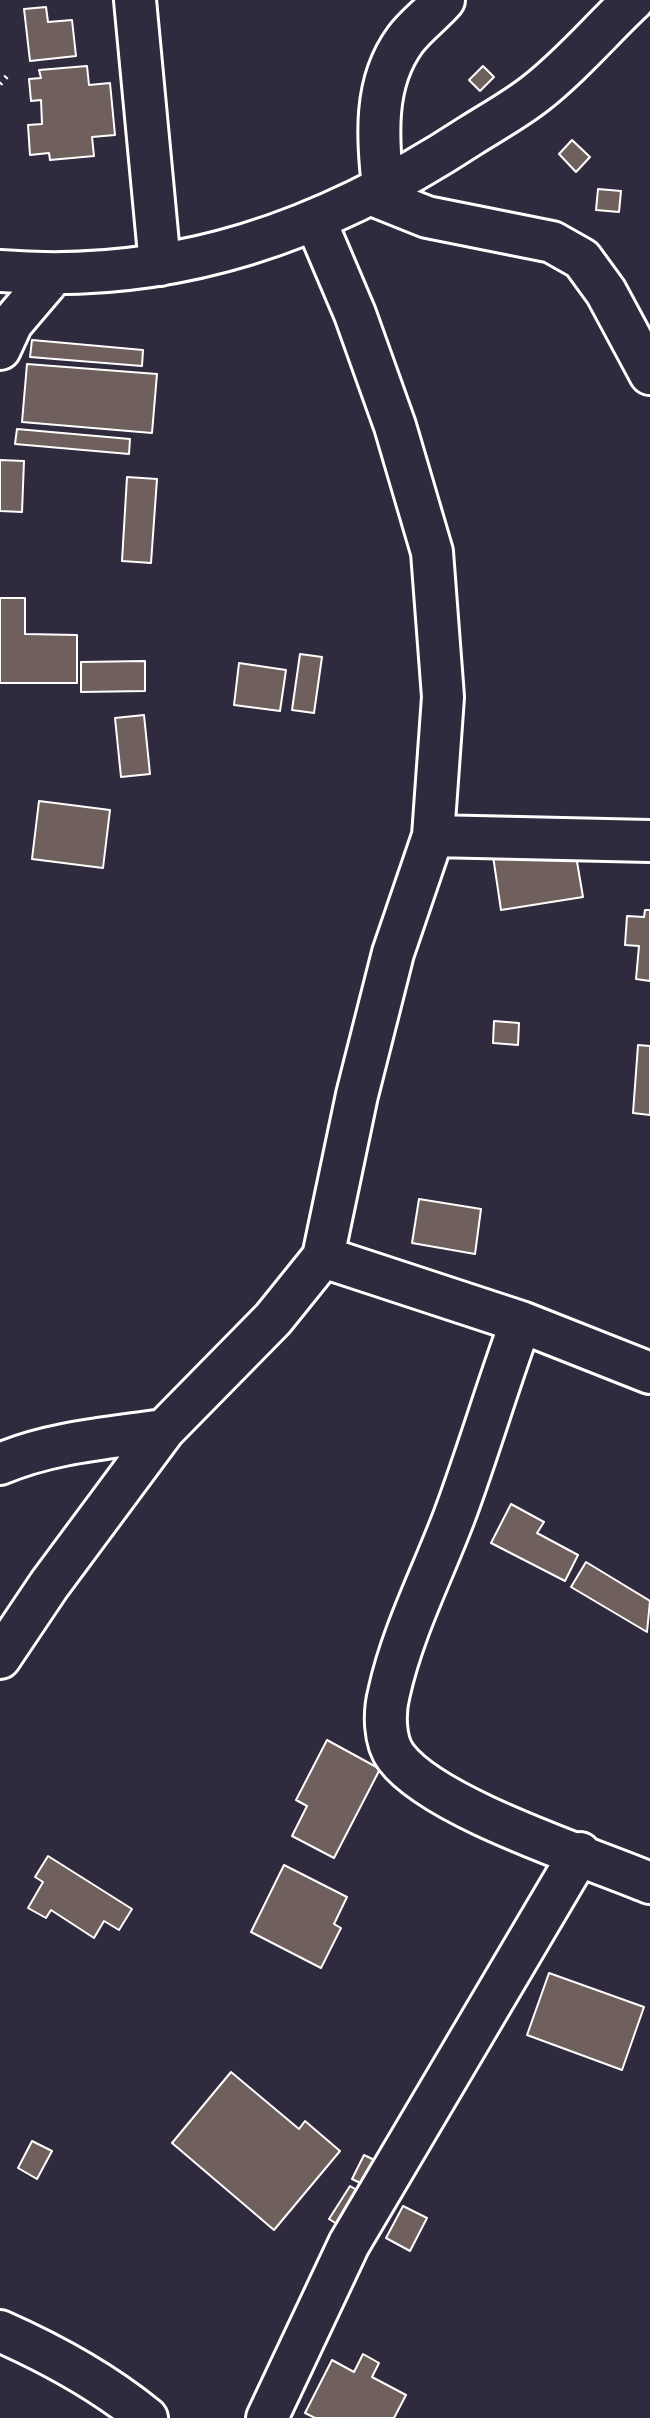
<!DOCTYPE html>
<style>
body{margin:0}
canvas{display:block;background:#2f2a3d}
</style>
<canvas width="650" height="2418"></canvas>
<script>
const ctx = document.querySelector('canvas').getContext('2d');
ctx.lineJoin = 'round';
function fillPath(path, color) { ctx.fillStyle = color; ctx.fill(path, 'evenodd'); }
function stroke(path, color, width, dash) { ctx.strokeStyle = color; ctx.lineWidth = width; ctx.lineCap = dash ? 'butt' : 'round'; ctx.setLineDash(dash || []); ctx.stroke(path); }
const building = new Path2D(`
 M46,7l2,15 24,-2 4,36 -46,5 -6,-52z
 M87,66l2,19 21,-2 5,52 -23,2 2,19 -44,4 -1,-7 -19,2 -2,-30 14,-1 -1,-24 -10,1 -2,-22 12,-1 -2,-8z
 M483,66l11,11 -14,14 -11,-11z
 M572,140l18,17 -14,15 -17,-18z
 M598,189l23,2 -2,21 -23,-2z
 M32,340l111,10 -1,16 -112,-9z
 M27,364l130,10 -5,59 -130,-11z
 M17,429l113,10 -1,15 -114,-10z
 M0,460l24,1 -2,51 -22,-1z
 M127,477l30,2 -6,84 -29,-2z
 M0,598h25v36l52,1v48h-77z
 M300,654l22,3 -8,56 -22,-3z
 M145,661v30l-64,1v-30z
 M239,663l47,7 -6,41 -46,-6z
 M144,715l6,59 -29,3 -6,-59z
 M39,801l71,9 -7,58 -71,-9z
 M574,844l9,53 -82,13 -8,-54z
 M645,910h5v71l-14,-2 3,-33 -14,-1 2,-29 17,1z
 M494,1021l25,2 -1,22 -25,-2z
 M638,1045l12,1v69l-17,-2z
 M419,1199l62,10 -6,45 -63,-11z
 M511,1504l33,18 -7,11 41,22 -13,26 -74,-38z
 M586,1562l64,39 -3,31 -76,-45z
 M327,1740l53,29 -46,89 -42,-22 15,-30 -11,-6z
 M48,1856l84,53 -13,21 -15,-9 -10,17 -43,-28 -5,8 -18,-10 15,-26 -8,-5z
 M284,1865l63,32 -13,27 7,4 -20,40 -70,-36z
 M549,1973l95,34 -22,63 -95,-35z
 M231,2072l68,57 6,-8 35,30 -66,79 -102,-87z
 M32,2141l20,10 -15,28 -19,-11z
 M364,2155l23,11 -12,24 -23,-11z
 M350,2186l19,11 -21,34 -19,-12z
 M403,2206l24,12 -17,33 -24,-13z
 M363,2354l16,9 -7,14 34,18 -12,23h-79l-10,-5 27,-53 22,12z`);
fillPath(building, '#6f605d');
stroke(building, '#fff', 2);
const minor = new Path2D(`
 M135,0l25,265
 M383,189c-5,-52 -10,-105 22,-149 11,-15 27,-26 39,-40
 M372,195l55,22 125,25 30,17 24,33 44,82
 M0,271c175,14 325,-40 470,-135 22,-14 46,-27 66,-43 35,-27 65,-63 97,-93
 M0,349l12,-26 40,-47
 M433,836l217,5
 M323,1257l198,65 129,51
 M521,1322c-24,65 -43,131 -67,195 -22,58 -52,116 -65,176 -5,19 -5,48 7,64 38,51 192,100 254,126
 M0,1464c51,-22 110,-26 164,-34
 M0,1658l49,-73 115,-155 109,-111 50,-62 34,-162 36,-142 40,-117 10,-139 -11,-145 -37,-126 -40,-112 -39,-92
 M0,2331c52,23 103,51 147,87
 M267,2418l82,-174 231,-391`);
stroke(minor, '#fff', 46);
stroke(new Path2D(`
 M0,84l7,-8`), '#fff', 5, [2, 6]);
stroke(minor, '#2f2a3d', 40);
</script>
